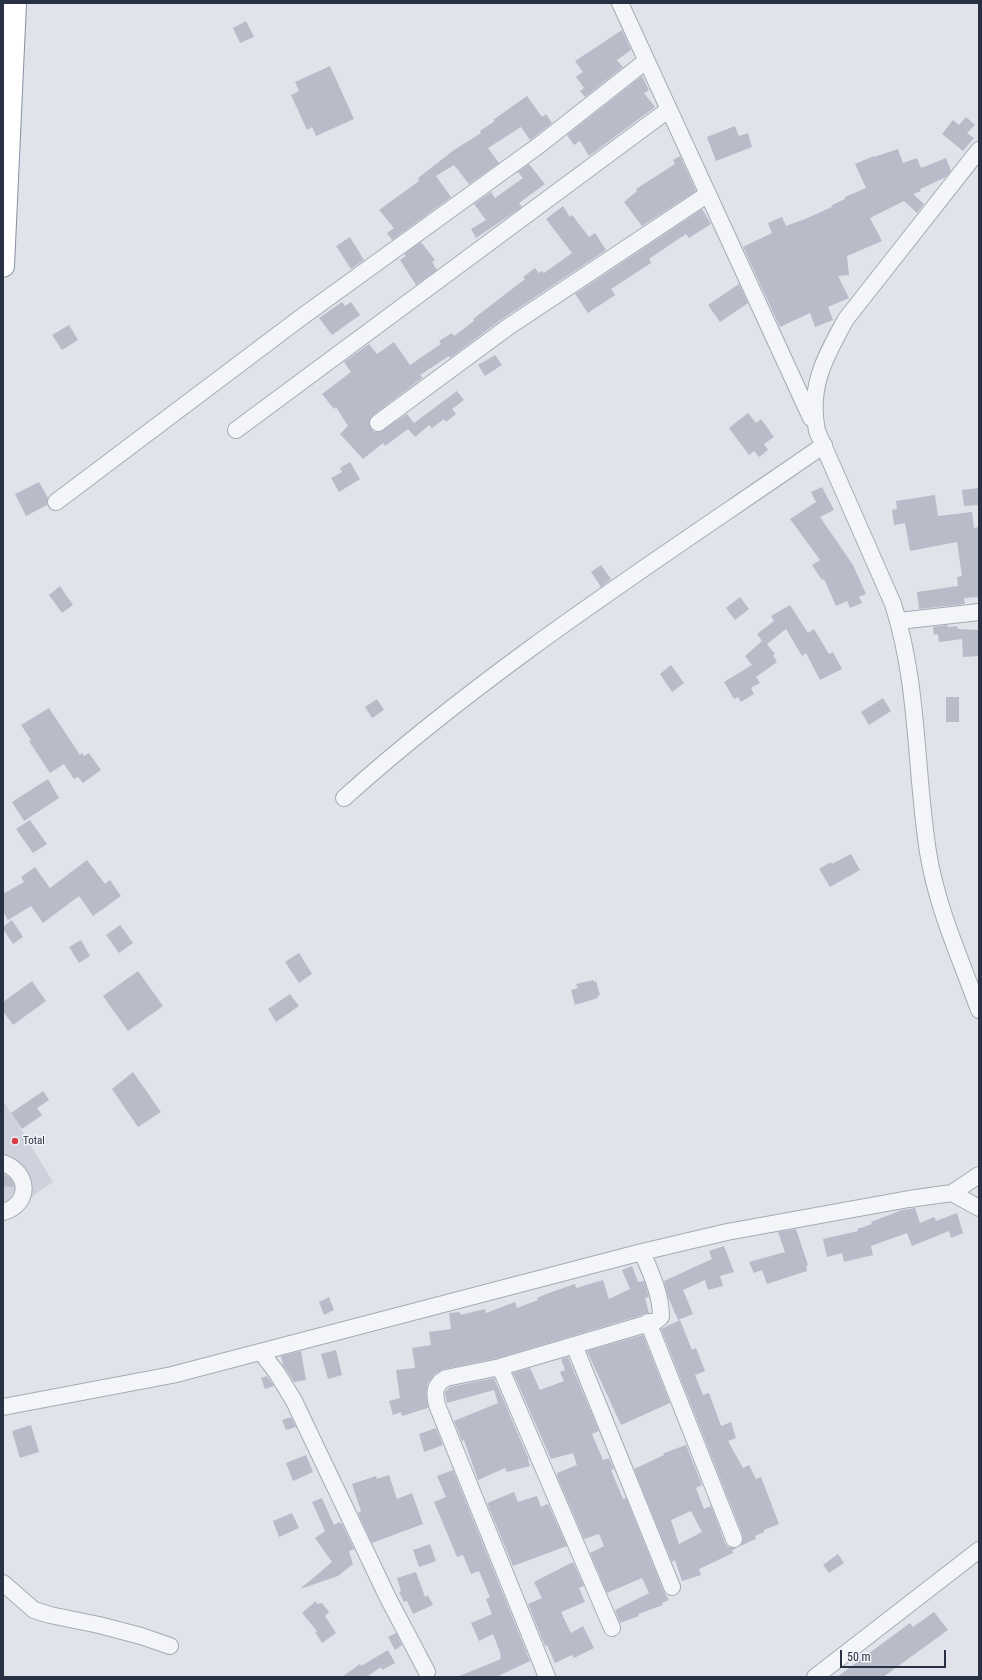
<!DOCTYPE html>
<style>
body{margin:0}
#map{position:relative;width:982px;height:1680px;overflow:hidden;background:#e0e3ea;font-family:"Roboto Condensed",sans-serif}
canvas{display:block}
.frame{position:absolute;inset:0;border:4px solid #283043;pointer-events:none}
.scale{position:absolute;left:840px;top:1650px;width:106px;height:18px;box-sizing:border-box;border:2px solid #283043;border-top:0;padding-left:5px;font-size:12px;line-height:14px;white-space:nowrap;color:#283043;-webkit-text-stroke:3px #f0f3f7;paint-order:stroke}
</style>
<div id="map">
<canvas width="982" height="1680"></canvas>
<div class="frame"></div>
<div class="scale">50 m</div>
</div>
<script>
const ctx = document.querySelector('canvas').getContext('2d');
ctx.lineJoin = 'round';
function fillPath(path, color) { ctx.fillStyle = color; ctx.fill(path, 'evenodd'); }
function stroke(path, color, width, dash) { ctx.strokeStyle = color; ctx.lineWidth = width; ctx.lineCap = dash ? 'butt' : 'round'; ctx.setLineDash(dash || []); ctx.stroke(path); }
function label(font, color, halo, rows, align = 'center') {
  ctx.font = font + ' "Roboto Condensed",sans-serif'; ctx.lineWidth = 3; ctx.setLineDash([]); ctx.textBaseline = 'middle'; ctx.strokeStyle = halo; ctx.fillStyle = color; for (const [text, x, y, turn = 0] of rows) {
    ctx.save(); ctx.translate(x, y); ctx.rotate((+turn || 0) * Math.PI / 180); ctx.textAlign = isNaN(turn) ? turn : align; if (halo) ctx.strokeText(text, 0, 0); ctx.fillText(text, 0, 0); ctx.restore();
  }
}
fillPath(new Path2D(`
 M3,1100l50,82 -50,35z`), '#ced2dc');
fillPath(new Path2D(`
 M246,21l8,16 -14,6 -7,-15z
 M622,30l9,20 -14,10 6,7 -38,30 -5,-6 4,-3 -8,-11 7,-5 -8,-11z
 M330,66l24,53 -38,17 -4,-9 -5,3 -16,-35 8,-4 -4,-9z
 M642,76l7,14 -5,3 11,14 -66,49 -9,-15 -6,4 -7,-10z
 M527,96l15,21 4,-3 6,9 -22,17 -9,-13 -33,21 11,15 -30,21 -15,-19 -18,11 15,21 -59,43 -5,-7 7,-5 -15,-18 40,-29 -1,-3 36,-28 27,-17 -1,-2 15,-10 -2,-1z
 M966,117l9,8 -8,8 7,5 -11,13 -21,-17 11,-14 6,5z
 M735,126l4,10 9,-3 4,14 -36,14 -9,-24z
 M898,149l5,14 14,-5 4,10 25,-10 5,13 -5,6 -26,12 1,2 -8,3 11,10 -7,9 -13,-12 -34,17 12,23 -35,15 2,19 -11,1 11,22 -21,9 5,13 -18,7 -5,-14 -30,14 -37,-80 29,-14 -4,-10 14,-6 4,9 19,-7 27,-12v-2l13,-6v-2l21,-9 -11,-24 19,-8v1z
 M680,156l16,35 -54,35 -18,-24 13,-11 -1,-2 39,-25 -2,-4z
 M529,164l16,20 -26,19 3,4 -46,31 -5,-9 15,-9 -12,-16 17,-12 4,6 28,-20 -5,-6z
 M563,206l7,11 2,-2 17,22 6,-4 11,17 -104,69 -52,39 -1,-2 -29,19 3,3 -2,1 -49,37 -3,8 5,8h5l28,-18 7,9 43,-32 7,9 -12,9 4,5 -10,8 -2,-3 -12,9 -3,-3 -14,12 -7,-8 -23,17 -2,-3 -20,16 -23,-25 8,-8 -12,-19 -2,2 -12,-15 29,-22 -7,-10 25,-18 8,10 17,-12 16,23 31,-21 -2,-3 13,-8 2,3 20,-15 -1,-2 52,-40 -2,-2 12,-9 4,5 3,-2 2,2 28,-20 -26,-34z
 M702,209l9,15 -22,14 -3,-4 -37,25 2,4 -40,26 4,6 -27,18 -13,-19z
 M350,237l14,23 -13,9 -15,-23z
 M421,242l14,18 -3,2 5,8 -21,15 -16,-25 6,-4 -2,-2z
 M739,284l9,19 -28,19 -12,-17z
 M342,302l3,4 6,-4 9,13 -28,20 -13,-17z
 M69,325l9,15 -16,10 -10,-15z
 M495,355l7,10 -17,11 -7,-11z
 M748,413l8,10 5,-4 13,18 -10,7 4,6 -9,7 -5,-6 -5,4 -20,-27z
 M350,462l10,17 -21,13 -8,-14 11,-6 -2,-4z
 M39,482l9,16 -1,7 -21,11 -11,-22z
 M822,487l12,23 -14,7 33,48 13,29 -7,3 3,6 -12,5 -3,-7 -11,5 -12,-27 -2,1 -10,-15 8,-5 -30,-41 26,-17 -5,-10z
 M979,488v17l-15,1 -2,-16z
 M935,495l3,21 34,-4 2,16 5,-1v70l-15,1 1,6 -46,5 -2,-17 41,-6 -1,-9 5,-1 -5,-34 -47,9 -5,-28 -11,2 -2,-15 5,-1 -1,-8z
 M601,565l10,14 -10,8 -10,-15z
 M60,586l13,19 -11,8 -13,-18z
 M740,597l9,12 -14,11 -9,-12z
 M790,605l18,28 6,-4 15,25 4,-2 9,17 -22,11 -14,-27 -4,3 -16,-27 -19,15 8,10 -2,1 4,7 -21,15 4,6 -9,5 3,6 -13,8 -3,-5 -4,2 -10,-17 28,-17 -7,-9 17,-15 -5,-7 17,-13 -3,-5z
 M947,625l1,2 9,-1 1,3 21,1v26l-16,1 -1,-18 -23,3 -1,-8 -4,1 -1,-8z
 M671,665l13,18 -12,9 -12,-18z
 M946,697h13v25h-13z
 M883,698l8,13 -22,14 -8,-13z
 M377,699l7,11 -12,8 -7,-11z
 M49,708l31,47 2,-2 2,3 5,-3 12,17 -18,13 -5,-6 -4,2 -10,-15 -14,9 -21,-32 2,-1 -10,-15z
 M48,779l11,19 -35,23 -12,-19z
 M30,820l17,24 -14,9 -17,-24z
 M851,854l9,16 -30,17 -11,-18 12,-7 1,2z
 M87,860l18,24 5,-4 11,16 -28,20 -14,-20 -36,27 -12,-17 -23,14 -5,-9v-17l21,-12 -3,-5 14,-10 15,21z
 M12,920l11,17 -10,7 -10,-15v-2z
 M120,925l13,18 -14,10 -13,-18z
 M81,940l9,16 -11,7 -10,-16z
 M299,953l13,21 -13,9 -14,-21z
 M138,971l25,35 -35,25 -25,-35z
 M593,980l1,2 2,-1 4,14 -3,1 1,2 -23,7 -4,-15 7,-2 -2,-4z
 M32,981l14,20 -33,24 -10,-14v-9z
 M290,994l9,12 -23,16 -8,-13z
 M133,1072l28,40 -23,15 -26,-38z
 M43,1091l6,9 -12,8 5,7 -20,14 -11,-16z
 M3,1174l8,5 3,8 -11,-1z
 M915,1208l5,15 14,-6 2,4 21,-8 6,20 -12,5 -2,-7 -37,15 -5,-13 -36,13 2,9 -29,7 -2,-9 -15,4 -4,-18 35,-8 -1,-2 15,-5 -1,-2 31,-12z
 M796,1229l12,36 -2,1 1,5 -40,13 -5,-14 -8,3 -5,-11 36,-10 -7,-20z
 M724,1246l10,26 -14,4 3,10 -15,4 -3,-10 -22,10 10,24 -15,6 -10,-23 -4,-16 48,-22 -3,-8z
 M632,1266l6,16 6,-1 2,6 3,10 -4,1 4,15 -151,45 -54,11 -9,5 -7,9 -2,10 2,15 -26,8 -1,-4 -8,3 -4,-14 11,-3 -4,-28 19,-2 -3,-20 19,-3 -2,-13 22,-3 -2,-16 11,-1v3l25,-6 1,4 29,-11 2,6 21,-8 -1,-2 9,-4 29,-10 1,4 27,-8 6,19 21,-10 -8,-19z
 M329,1297l5,13 -10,5 -5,-13z
 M680,1320l12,30 4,-2 9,23 -10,4 8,20 6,-2 12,33 10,-4 5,16 -8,3 15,27 6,-3 7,14 5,-2 18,47 -15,6v2l-9,4 1,3 -18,8 5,-6v-5l-82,-207z
 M643,1335l27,68 -49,22 -34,-74z
 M336,1350l6,25 -14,4 -7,-25z
 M301,1351l5,29 -12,2 -11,-17 -2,-9z
 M568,1357l31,74 -7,3 11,26 6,-2 5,11 -3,1 12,29 3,-1 37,92 6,10 -7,3 1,2 -25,9 1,2 -19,7 -5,-13 34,-17 -7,-15 -35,15 -17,-40 14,-7 -5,-12 -15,5 -27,-63v-3l20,-8 -4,-12 -22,6 -38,-86 17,-5 10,22 24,-9 -4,-9 5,-2 -4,-11z
 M267,1376l7,10 -9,3 -4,-11z
 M494,1378l35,82h-1l2,6 -23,6 -2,-4 -27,12 -14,-40 -2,1 -8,-20 44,-18 -4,-13 -47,13 -2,-11 5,-5z
 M291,1417l5,10 -10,3 -4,-10z
 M31,1425l8,27 -19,6 -8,-27z
 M436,1428l7,17 -19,7 -5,-18z
 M686,1445l16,40 -6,3 8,21 7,-3 14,37 3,4 9,1 -5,2 1,3 -34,16 2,6 -19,6 -7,-21 -3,2 -38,-93 30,-14v-2zM691,1511l11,21 -23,12 -8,-24z
 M306,1455l7,17 -20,9 -7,-18z
 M453,1470l77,191 -34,16h-39l44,-18 -1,-3 1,-1 -8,-21 -14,7 -8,-18 21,-9 -6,-15 4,-2 -11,-26 -8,3 -8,-19 -6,2 -23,-55 12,-5 -9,-21z
 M389,1475l8,24 15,-6 11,31 -51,19 -14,-30 3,-2 -9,-27 24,-8 1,3z
 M514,1492l4,10 19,-6 4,11 7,-3 19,42 -54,20 -26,-63z
 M322,1498l12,27 5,-3 3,2 12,25 -5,2 4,13 -15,12 -38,13 32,-27 -17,-24 10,-7 -13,-29z
 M292,1513l7,15 -20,9 -6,-16z
 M430,1544l6,17 -17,6 -6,-17z
 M838,1554l6,9 -15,10 -6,-8z
 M573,1562l11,24 -5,2 6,14 -24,10 10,21 12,-7 11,22 -20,10 -2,-3 -17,8 -8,-18 -2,1 -17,-42 14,-6 -8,-16z
 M416,1572l9,25 3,-2 5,10 -20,9 -6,-13 -3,1 -5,-10 2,-1 -4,-13z
 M316,1601l1,3 5,-1 7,9 -4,4 11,17 -14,10 -7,-11 2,-1 -15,-18z
 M934,1612l14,18 -65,47h-46l73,-54 3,4z
 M396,1633l6,12 -7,5 -7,-13z
 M388,1650l7,13 -13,7 -1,-3 -13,9 1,1h-27l18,-13 1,2z`), '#b7bcc8');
const minor = new Path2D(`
 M620,3l191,415
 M979,150l-133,169c-21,38 -38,68 -29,112l76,173c26,81 22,165 35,248 9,56 32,105 51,158
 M378,423l130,-96 200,-133
 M236,430l432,-320
 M56,502l247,-186 235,-170 108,-85
 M899,621l80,-9
 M344,798c148,-133 317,-240 480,-353
 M3,1163c26,9 29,41 0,49
 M952,1193l27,15
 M648,1322l86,217
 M574,1345l98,242
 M261,1352l16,21 17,28 94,197 39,74
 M500,1367l112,261
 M3,1407l169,-32 470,-123 85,-20 182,-33 43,-6 27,-18
 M3,1583l31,27 16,5 49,10 42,11 29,10
 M547,1677l-110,-272c-3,-12 -3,-20 9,-27l54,-11 156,-46 5,-4c0,-23 -10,-44 -19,-65
 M815,1677l164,-127`);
const highway = new Path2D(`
 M3,266l12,-263`);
stroke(minor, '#a5aab5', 18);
stroke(highway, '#8790a2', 24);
stroke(minor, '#f3f5f8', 16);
stroke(highway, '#fff', 22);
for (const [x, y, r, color] of [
 [15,1141,4,"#d73d4c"]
]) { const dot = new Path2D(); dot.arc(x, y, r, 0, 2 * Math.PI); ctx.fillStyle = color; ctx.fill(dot); stroke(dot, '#f0f3f7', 1.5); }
label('11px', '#283043', '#f0f3f7', [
 ["Total",23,1141]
], 'left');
</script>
